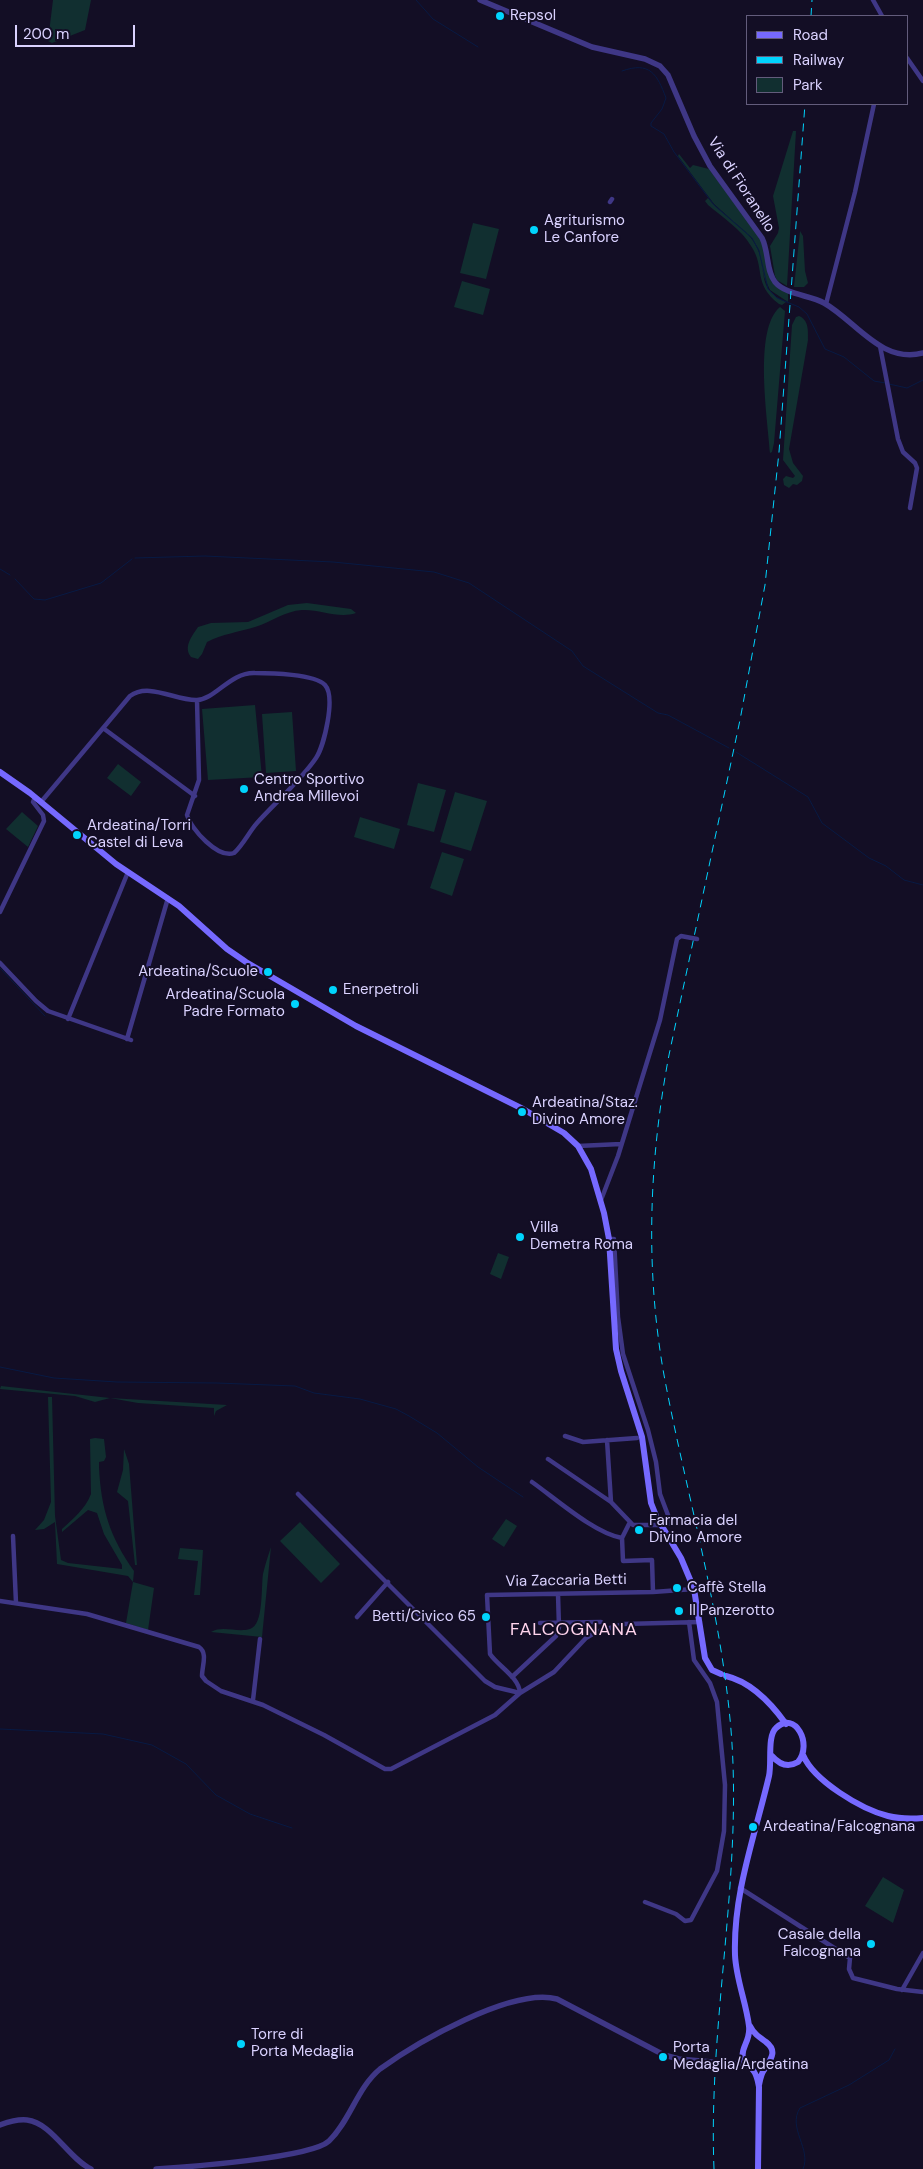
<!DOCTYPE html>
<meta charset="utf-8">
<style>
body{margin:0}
#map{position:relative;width:923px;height:2169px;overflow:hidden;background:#130e25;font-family:"DM Sans",sans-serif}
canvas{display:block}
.legend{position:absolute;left:746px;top:15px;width:162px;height:90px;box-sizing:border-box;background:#130e25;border:1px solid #635c7c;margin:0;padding:6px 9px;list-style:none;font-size:15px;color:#dad2ff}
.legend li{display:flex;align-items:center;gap:10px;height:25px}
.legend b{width:25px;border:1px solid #635c7c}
.scale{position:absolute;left:15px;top:25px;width:120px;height:22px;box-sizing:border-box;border:2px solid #dad2ff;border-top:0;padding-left:6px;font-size:15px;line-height:18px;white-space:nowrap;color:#dad2ff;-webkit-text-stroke:4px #130e25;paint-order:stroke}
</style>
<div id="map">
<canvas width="923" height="2169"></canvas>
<ul class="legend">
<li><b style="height:6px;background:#7669ff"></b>Road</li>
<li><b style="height:6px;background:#00d4fd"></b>Railway</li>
<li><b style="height:14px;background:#112f30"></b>Park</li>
</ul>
<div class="scale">200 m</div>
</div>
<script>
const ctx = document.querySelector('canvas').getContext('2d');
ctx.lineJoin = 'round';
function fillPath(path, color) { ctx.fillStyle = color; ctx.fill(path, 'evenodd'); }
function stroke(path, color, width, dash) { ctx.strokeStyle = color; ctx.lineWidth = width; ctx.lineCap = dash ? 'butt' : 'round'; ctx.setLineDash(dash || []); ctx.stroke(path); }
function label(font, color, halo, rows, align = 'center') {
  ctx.font = font + ' "DM Sans",sans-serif'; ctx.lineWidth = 4; ctx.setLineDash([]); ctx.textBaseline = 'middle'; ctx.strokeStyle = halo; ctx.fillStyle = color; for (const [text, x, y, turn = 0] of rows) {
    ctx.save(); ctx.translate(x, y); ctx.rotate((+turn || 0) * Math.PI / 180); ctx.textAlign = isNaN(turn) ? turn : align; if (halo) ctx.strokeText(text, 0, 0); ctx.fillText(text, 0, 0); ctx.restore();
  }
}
fillPath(new Path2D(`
 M53,0h38l-6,30 -33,13 -4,-2z
 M793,131h3l-9,155 -10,-6 -2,-4 -5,-30 8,-13 1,-5 -6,-32z
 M679,154l11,14 3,-3 16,4 50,68 4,8 6,30 19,17v10l-18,-12 -6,-13 -5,-27 -7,-12 -38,-34 -36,-48z
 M708,198c12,16 39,30 47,46 14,23 -1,45 31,58l-4,3 -3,-1c-27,-21 -13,-36 -28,-58 -10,-17 -29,-29 -43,-41l-3,-4z
 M473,223l26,6 -13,50 -26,-6z
 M800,231l3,5 2,35 3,12 -4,4h-10z
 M462,281l28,8 -7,26 -29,-8z
 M780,307l5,4 -11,132 -2,9 -2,1c-2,-33 -17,-124 10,-146z
 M799,316c10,4 9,15 9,24l-19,109 4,14 10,13 -1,5 -5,4 -4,-1 -4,4 -5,-3 -1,-6 3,-3 7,2 2,-2 -12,-16 9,-135 4,-8z
 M307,603l44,6 5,4c-18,6 -36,-4 -54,-3 -17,1 -31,12 -47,17 -16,5 -33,7 -48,15l-5,12 -4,5 -7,-2c-8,-10 1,-21 7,-30l13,-4 37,-1 40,-17z
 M255,705l7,72 -54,3 -6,-71z
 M292,712l4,59 -30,2 -4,-59z
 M118,764l23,18 -10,14 -24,-18z
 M418,783l28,7 -12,42 -27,-7z
 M455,792l32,9 -16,50 -31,-9z
 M22,812l16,14 -10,21 -22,-18z
 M360,817l40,12 -6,20 -40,-12z
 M442,852l22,7 -12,37 -22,-8z
 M498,1253l11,4 -8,22 -11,-5z
 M1,1386l109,12 117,7 -11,6 -2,5v-8l-76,-5 -28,-5 -15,4 -20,-6 -75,-7z
 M48,1397h4l3,119 6,44 7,3 54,6v-4l-18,-31 -7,-21 -9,-3 -26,22v-3c11,-10 24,-21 29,-35l-1,-55 5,-1 9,1 2,18 -2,4 -5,1v5c2,42 11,70 35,104l-1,11 21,6 -6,42 -22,-7 7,-41 -5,-6 -71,-12 -2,-42 -11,7 -9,1 9,-10 7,-18z
 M124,1449l5,15 8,101h-2l-7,-64 -11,-9 6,-22z
 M506,1519l11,7 -13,21 -12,-8z
 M300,1522l40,42 -19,19 -41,-42z
 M271,1547l-9,90 -51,-5c12,-7 26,1 39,-3 14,-4 11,-43 13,-55 2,-9 5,-18 8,-27z
 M180,1548l23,2 -3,45h-6l4,-34 -20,-2z
 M883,1877l21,13 -11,33 -28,-17z`), '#112f30');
stroke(new Path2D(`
 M416,0l17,19 45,28
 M622,71c28,-10 35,3 44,27l-4,11 -11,14v3l13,8 10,18 40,53 38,33 7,13 9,38 9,9 22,9 8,7 18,35 19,8 30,24 11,2
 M889,384l18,4 16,-8
 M135,558l70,-2 128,6 101,10 35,11 103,68 11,15 75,47 10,2 61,33
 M0,569l10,6
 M15,579l19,20 11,1 56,-17 31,-24
 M736,752l72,45 14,26 47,35 17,8 18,14 19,5
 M0,968l45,48
 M0,1367l54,11 63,4 100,1 78,3 19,7 46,6 36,10 13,7 28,17 41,34 45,30
 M0,1729l103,5 49,11 34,19 30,31 34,19 42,14
 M803,2169c9,-20 -16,-41 -3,-61l49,-23 40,-25 6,-11`), '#081a44', 1);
stroke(new Path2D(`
 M873,0l9,16
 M907,58l16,23
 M610,202l2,-3
 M826,304l29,-112 19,-88
 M880,346l18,93 5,13 12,11 2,5 -7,40
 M103,728l92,68
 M41,802l89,-106c19,-14 46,5 67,4 19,-1 33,-28 58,-27 15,0 60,1 70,12 11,12 -1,61 -9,73 -14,21 -42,46 -59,65 -8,9 -14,22 -23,30 -16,6 -43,-24 -47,-38l12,-35 -2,-80
 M0,912l44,-91 -1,-6 -10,-13 2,-5
 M0,963l36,38 12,10 83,29
 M68,1019l60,-147
 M127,1039l41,-141
 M578,1146l43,-2
 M601,1200l17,-44 42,-136 17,-81 4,-3 16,3
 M565,1436l18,6 54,-4
 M607,1440l4,62 22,23h28l10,-2 -11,-29 -4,-32 -8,-32 -25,-76 -5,-37 -4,-78h-5
 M548,1459l63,43
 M532,1482c24,17 62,51 90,56l8,-16
 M298,1494l187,187 10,6 25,6
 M13,1536l3,67
 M622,1538l1,23 29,-1 1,32
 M0,1601l87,13 112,33c9,6 3,19 3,29l4,5 15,10 42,14 61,30 61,34h6l104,-54 25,-22 34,-21 32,-34 10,-6 28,-8 76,-2
 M357,1617l31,-35
 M540,1623l61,-1
 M512,1677l44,-41 3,-9 -1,-33
 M520,1693c-1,-16 -22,-27 -30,-39l-3,-59 166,-3 41,-3
 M253,1700l7,-61
 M740,1888l110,70 -1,11 4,9 44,11 26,3
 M645,1902l31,12 9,7 6,-1 26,-49 7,-40 1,-46 -8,-83 -7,-19 -16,-23 -5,-38
 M902,1990l21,-37`), '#3f3786', 4.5);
stroke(new Path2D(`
 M480,0l112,47 53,12 15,7 8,9 26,61 16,30 52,72c7,14 4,33 13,44 11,13 35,13 49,21 32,18 57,61 99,50
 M718,2063l27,1
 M0,2125c8,-3 18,-6 27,-5 25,3 41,38 64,49
 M156,2169c30,-2 155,-11 173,-28 21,-20 28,-53 51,-72 36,-26 132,-82 177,-70l107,56 15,4 33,3`), '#3f3786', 5.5);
stroke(new Path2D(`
 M0,772l30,21 86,71 63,42 48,43 19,13 110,64 167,83 41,24 14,13 13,23 13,44 5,26 7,110 5,22 21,66 9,66 6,15 24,40 13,31 11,69 7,12 9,4
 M726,1676c25,6 45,27 60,48
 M803,1755c11,26 58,54 85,61 12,3 23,3 35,2
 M750,2026c4,8 9,11 16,16 13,10 3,19 -2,28 -3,4 -4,10 -5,15
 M758,2169l1,-82c-1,-6 -2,-13 -7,-18 -4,-4 -7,-4 -9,-11 -3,-10 8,-17 6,-32 -3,-24 -13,-47 -14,-71 -2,-62 20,-119 34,-179 3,-13 -2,-40 7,-48 19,-18 37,16 22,34 -10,6 -19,2 -26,-6`), '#7669ff', 6);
stroke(new Path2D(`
 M811,16l1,-16
 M714,2169c-6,-147 29,-292 17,-439 -10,-120 -45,-237 -67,-355 -19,-106 -15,-215 5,-320l71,-335 25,-135 14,-133 26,-348`), '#00d4fd', 1, [8, 6]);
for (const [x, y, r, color] of [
 [500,16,5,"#00d4fd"],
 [534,230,5,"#00d4fd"],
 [244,789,5,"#00d4fd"],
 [77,835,5,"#00d4fd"],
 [268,972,5,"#00d4fd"],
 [333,990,5,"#00d4fd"],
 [295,1004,5,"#00d4fd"],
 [522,1112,5,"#00d4fd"],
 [520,1237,5,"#00d4fd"],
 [639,1530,5,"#00d4fd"],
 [677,1588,5,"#00d4fd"],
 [679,1611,5,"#00d4fd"],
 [486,1617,5,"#00d4fd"],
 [753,1827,5,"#00d4fd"],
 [871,1944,5,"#00d4fd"],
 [241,2044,5,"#00d4fd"],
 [663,2057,5,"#00d4fd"]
]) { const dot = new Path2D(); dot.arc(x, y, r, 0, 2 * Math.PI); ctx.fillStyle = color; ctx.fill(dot); stroke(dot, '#130e25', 2); }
label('15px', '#dad2ff', '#130e25', [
 ["Repsol",510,16],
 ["Agriturismo",544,221],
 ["Le Canfore",544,238],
 ["Centro Sportivo",254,780],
 ["Andrea Millevoi",254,797],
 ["Ardeatina/Torri",87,826],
 ["Castel di Leva",87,843],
 ["Ardeatina/Scuole",258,972,"right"],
 ["Enerpetroli",343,990],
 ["Ardeatina/Scuola",285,995,"right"],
 ["Padre Formato",285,1012,"right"],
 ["Ardeatina/Staz.",532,1103],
 ["Divino Amore",532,1120],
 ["Villa",530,1228],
 ["Demetra Roma",530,1245],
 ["Farmacia del",649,1521],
 ["Divino Amore",649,1538],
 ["Caffè Stella",687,1588],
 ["Il Panzerotto",689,1611],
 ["Betti/Civico 65",476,1617,"right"],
 ["Ardeatina/Falcognana",763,1827],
 ["Casale della",861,1935,"right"],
 ["Falcognana",861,1952,"right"],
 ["Torre di",251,2035],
 ["Porta Medaglia",251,2052],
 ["Porta",673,2048],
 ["Medaglia/Ardeatina",673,2065]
], 'left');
label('15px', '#dad2ff', '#130e25', [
 ["Via di Fioranello",741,185,57],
 ["Via Zaccaria Betti",566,1581,-1]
]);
ctx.letterSpacing = '1px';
label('18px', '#ffd4ed', '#130e25', [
 ["FALCOGNANA",574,1630]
]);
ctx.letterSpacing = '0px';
</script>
